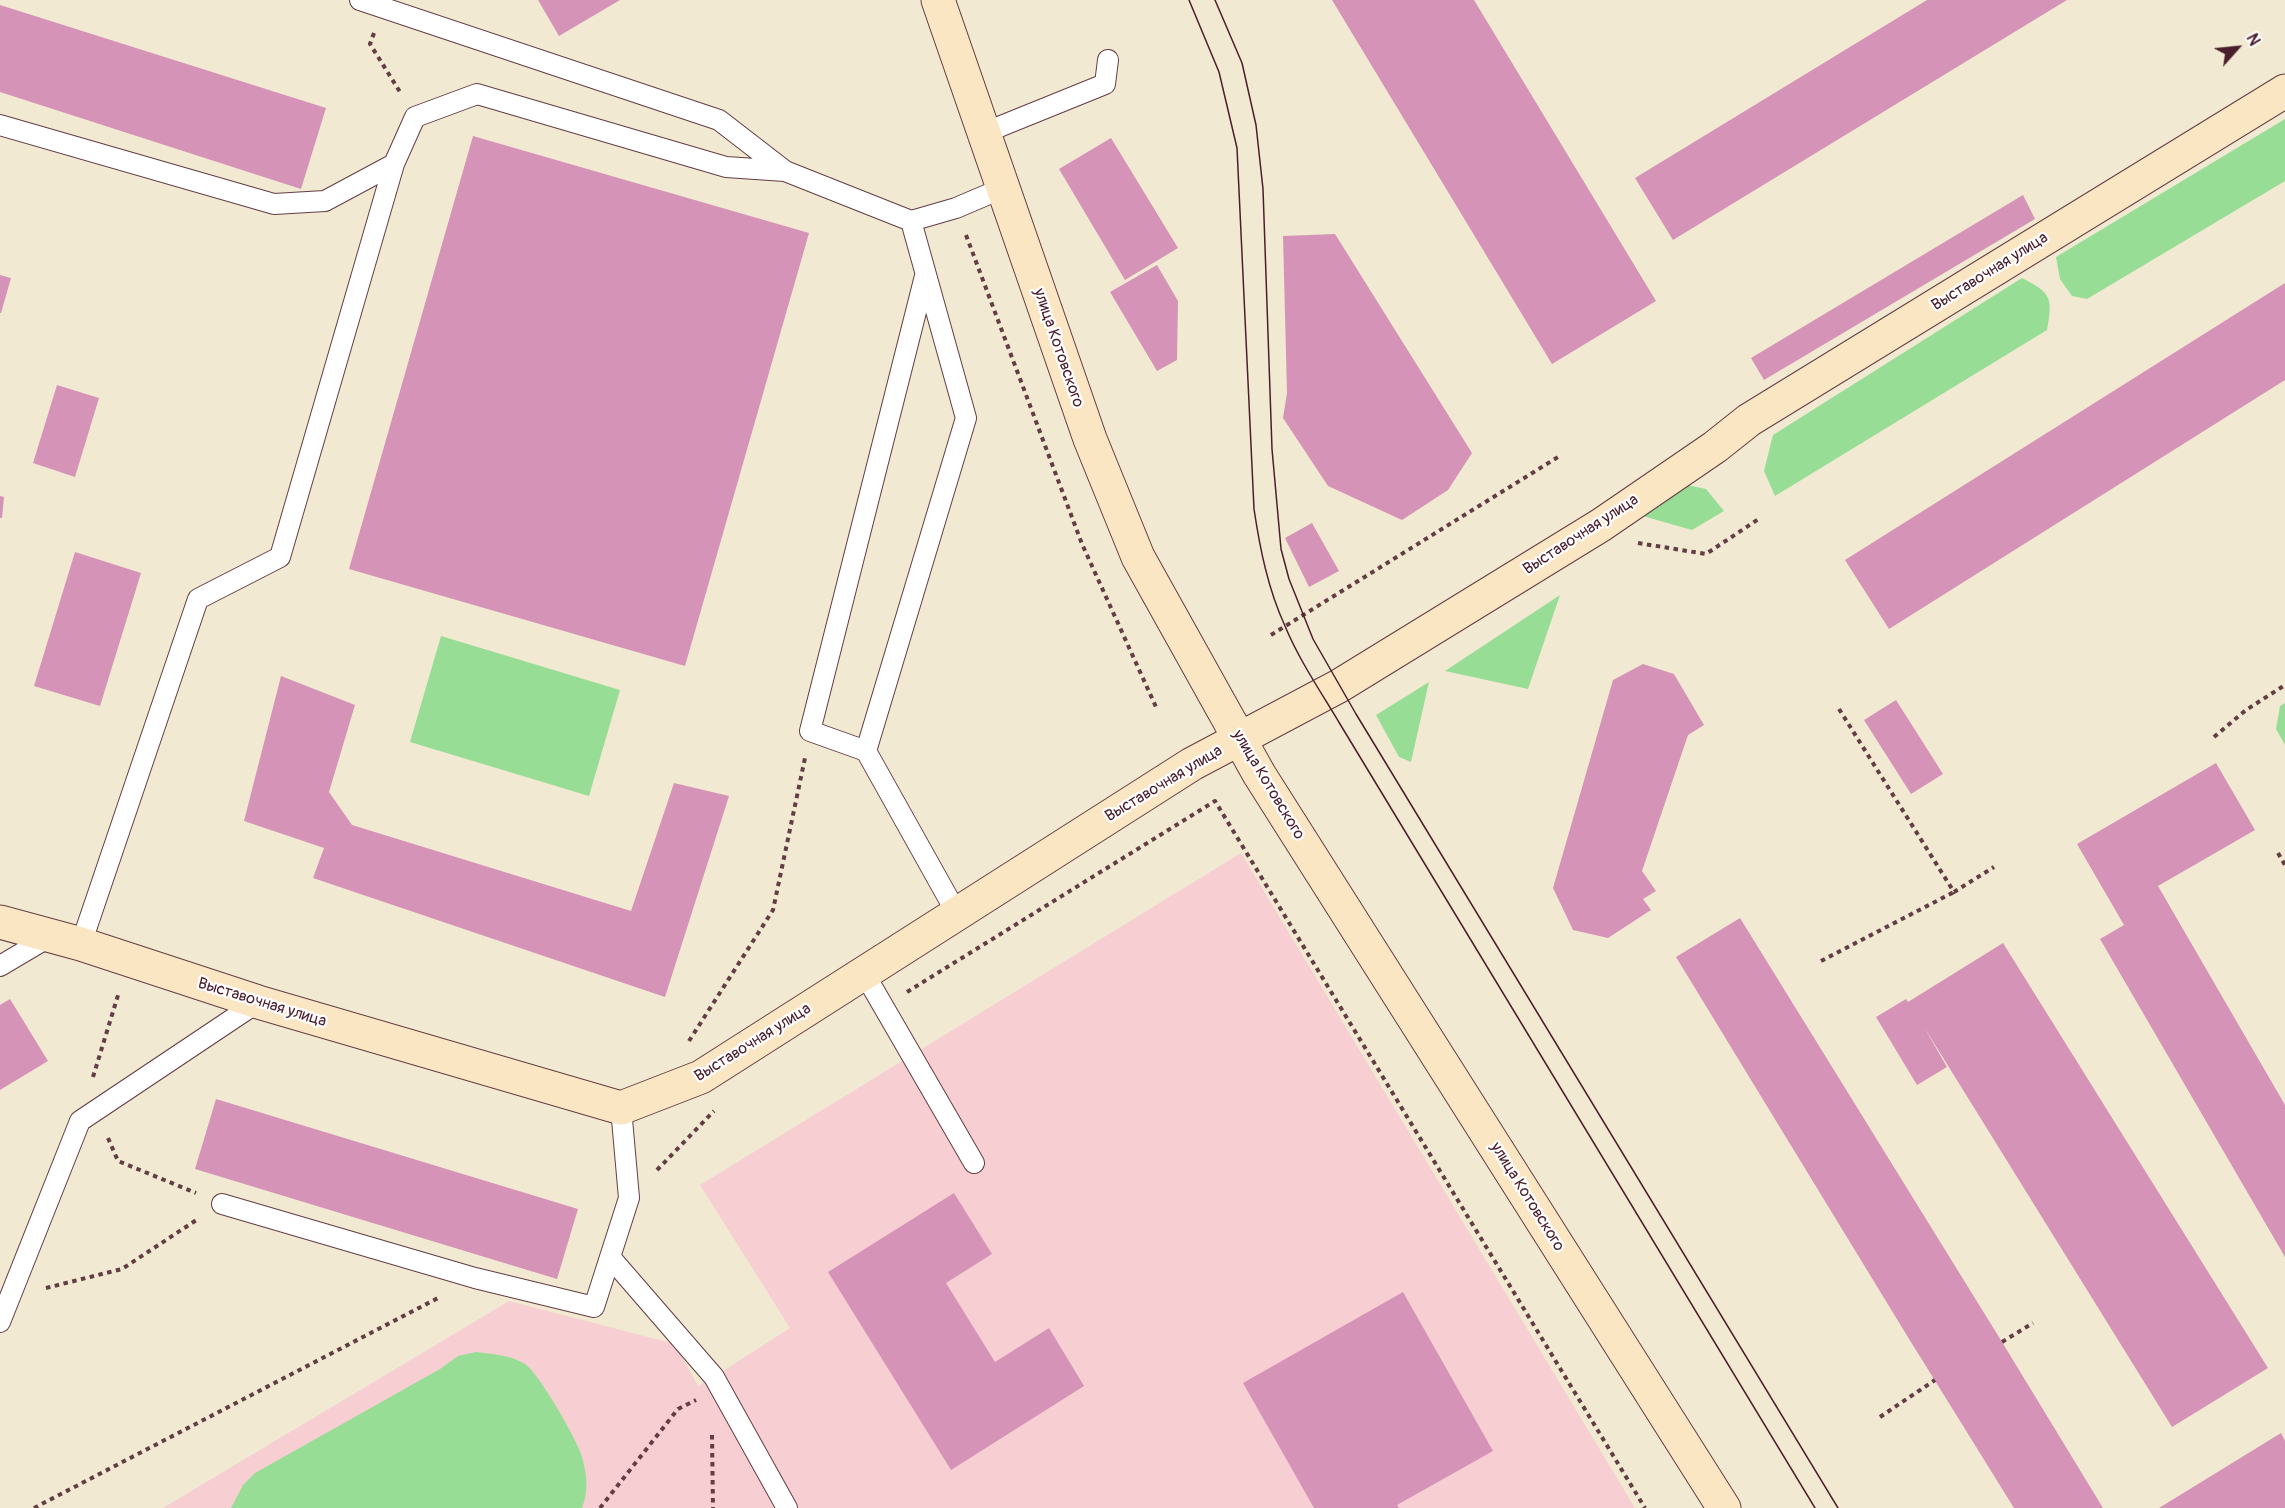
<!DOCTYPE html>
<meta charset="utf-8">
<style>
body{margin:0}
#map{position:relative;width:2285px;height:1508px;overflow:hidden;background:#f2e9d2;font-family:Pangolin,sans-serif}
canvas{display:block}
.north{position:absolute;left:2207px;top:18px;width:60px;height:60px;-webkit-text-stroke:4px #fff;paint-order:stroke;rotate:63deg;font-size:16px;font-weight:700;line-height:24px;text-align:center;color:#4a1f2b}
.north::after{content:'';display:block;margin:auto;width:21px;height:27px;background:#4a1f2b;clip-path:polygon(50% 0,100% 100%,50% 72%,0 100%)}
</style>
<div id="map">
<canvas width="2285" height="1508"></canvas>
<div class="north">N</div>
</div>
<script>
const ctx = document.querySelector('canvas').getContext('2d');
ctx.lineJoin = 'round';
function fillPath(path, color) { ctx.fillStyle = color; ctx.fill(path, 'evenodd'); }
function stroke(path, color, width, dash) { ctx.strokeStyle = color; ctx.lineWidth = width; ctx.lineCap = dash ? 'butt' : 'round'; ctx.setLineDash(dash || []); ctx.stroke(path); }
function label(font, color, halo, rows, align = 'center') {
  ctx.font = font + ' Pangolin,sans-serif'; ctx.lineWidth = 4.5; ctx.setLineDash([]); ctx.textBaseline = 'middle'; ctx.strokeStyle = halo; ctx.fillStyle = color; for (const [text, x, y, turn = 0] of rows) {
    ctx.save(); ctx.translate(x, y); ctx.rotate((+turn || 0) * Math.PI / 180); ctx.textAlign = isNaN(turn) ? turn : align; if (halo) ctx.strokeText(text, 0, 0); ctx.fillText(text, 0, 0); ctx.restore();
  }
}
fillPath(new Path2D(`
 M1241,853l394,655h-1472l346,-207 166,43 23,42 16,-9 76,-49 -90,-143z`), '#f7cfd3');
fillPath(new Path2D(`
 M2285,119v62l-198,118 -15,-3 -12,-17 -4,-22z
 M2022,278c29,15 31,19 25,52l-272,166 -11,-25 9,-36z
 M1687,485l19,4 18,22 -32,19 -49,-14z
 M1560,595l-32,94 -83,-18z
 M441,636l179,54 -31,106 -179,-54z
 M1429,682l-18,80 -12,-5 -23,-42z
 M2285,703v42l-9,-16 4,-23z
 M476,1352c17,2 34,3 49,12 13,8 51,74 56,90 6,19 8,36 1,54h-351l12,-23 12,-12 185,-104 18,-13z`), '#98dd96');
fillPath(new Path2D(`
 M538,0h82l-61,36z
 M1332,0h142l182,301 -104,63z
 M1927,0h140l-394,240 -38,-62z
 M0,5l326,103 -25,81 -301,-97z
 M473,136l336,97 -124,433 -336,-97z
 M1111,138l67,110 -53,32 -66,-111z
 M2023,195l12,24 -271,161 -13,-22z
 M1335,234l137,219 -24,37 -46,30 -74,-34 -45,-68 4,-25 -4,-157z
 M1157,265l21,36 -1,59 -20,11 -47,-79z
 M0,275l11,3 -10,35h-1z
 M2285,283v97l-396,249 -44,-69z
 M57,385l42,13 -24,79 -42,-14z
 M0,496l4,1 -2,21h-2z
 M1312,523l27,48 -30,16 -24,-49z
 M75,552l66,21 -41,133 -66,-20z
 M1643,664l31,10 30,51 -16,10 -46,136 14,20 -13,8 8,11 -43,28 -35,-8 -20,-42 60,-208z
 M281,676l74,29 -26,87 23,33 279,86 43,-128 55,13 -64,201 -352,-119 11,-30 -80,-27z
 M1896,700l47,74 -32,20 -47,-74z
 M2216,763l39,67 -97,56 127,219v152l-185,-318 24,-14 -47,-81z
 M1740,918l262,424 101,166h-89l-108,-174 -230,-377z
 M2003,943l265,425 -96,59 -248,-400 23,40 -30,18 -41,-68 30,-18 2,3z
 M10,999l38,62 -48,29v-85z
 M216,1099l362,110 -21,70 -362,-110z
 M954,1193l38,61 -46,29 49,79 54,-34 35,58 -133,84 -123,-198z
 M1403,1292l90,159 -96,54 2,3h-85l-71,-125z
 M2281,1433l4,8v67h-126z`), '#d693b8');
const lane = new Path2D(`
 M360,0l359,120 66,51
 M0,125l274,79 51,-3 69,-37
 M984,133l121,-49 3,-24
 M866,751l-56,-20 115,-455
 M956,912l-90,-161 100,-333 -55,-197 45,-13 47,-20
 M81,944l117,-345 82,-42 114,-393 21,-47 62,-23 249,73 59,4 126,50
 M0,966l49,-29
 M864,973l110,190
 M222,1204l253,74 119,29 35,-109 -8,-90
 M610,1257l104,120 73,131
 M0,1322l80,-201 178,-119`);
const secondary = new Path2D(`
 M938,0l152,439 48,118 121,217 465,734
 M0,922l81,22 177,58 363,106 80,-31 491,-313 147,-78 262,-161 114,-78 34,-27 536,-329`);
stroke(lane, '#633d44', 22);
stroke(secondary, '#633d44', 35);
stroke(new Path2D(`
 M374,33l-4,11 30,48
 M966,235l116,309 74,163
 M1638,543l68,11 54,-36
 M1271,635l287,-178
 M1839,709l115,183 40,-25
 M2214,737l32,-27 39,-25
 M2278,853l7,12
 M1821,961l133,-69
 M907,992l308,-191 430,707
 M689,1041l84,-131 32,-152
 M93,1077l26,-85
 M108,1138l10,23 78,32
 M657,1170l57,-59
 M46,1288l76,-19 76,-50
 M2002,1342l31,-19
 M1880,1417l55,-37
 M712,1435l1,73
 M34,1508l404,-210
 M600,1508l78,-99 18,-9`), '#633d44', 4, [4.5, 4.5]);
stroke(lane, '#fff', 20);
stroke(secondary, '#fbe6c4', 33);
stroke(new Path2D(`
 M1189,0l30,72 18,76 17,361c6,40 14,80 31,117 14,34 36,66 55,98l475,784
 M1215,0l27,63 14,62 7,64 9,260 9,100 8,30 24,60 43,75 482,794`), '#4a1f2b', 1.5);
label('16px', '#4a1f2b', '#fff', [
 ["Выставочная улица",1990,272,-32],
 ["улица Котовского",1058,348,71],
 ["Выставочная улица",1581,535,-33],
 ["Выставочная улица",1164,784,-31],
 ["улица Котовского",1268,785,59],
 ["Выставочная улица",262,1003,17],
 ["Выставочная улица",753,1043,-32],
 ["улица Котовского",1527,1197,58]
]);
</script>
